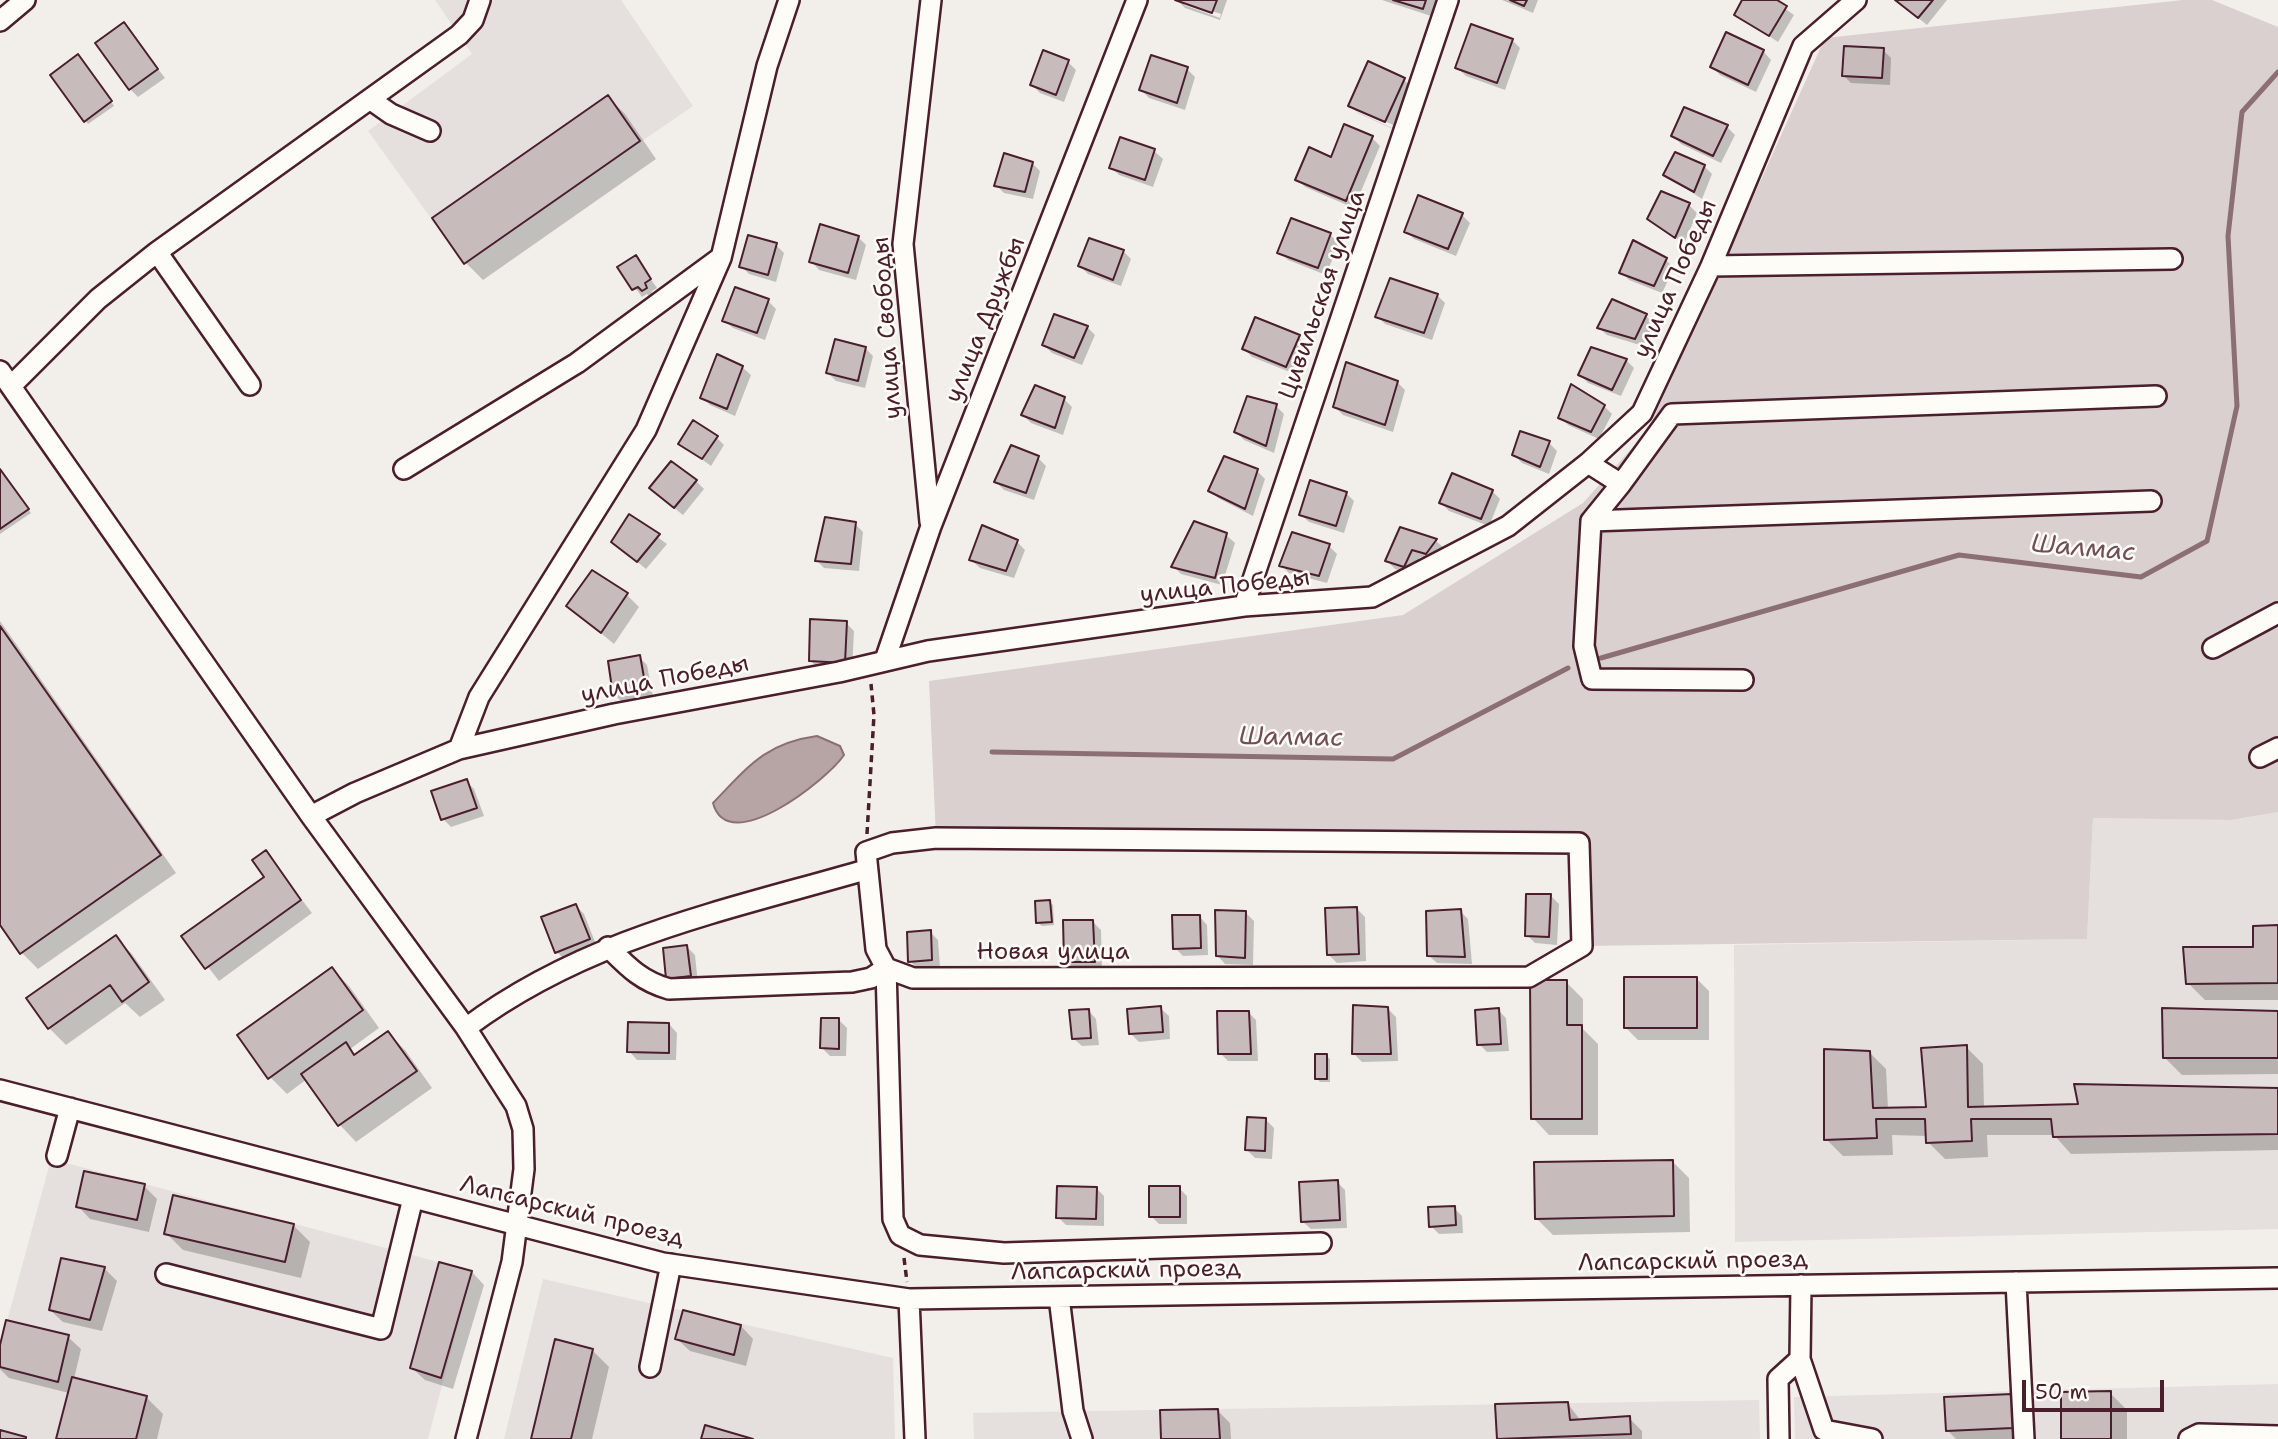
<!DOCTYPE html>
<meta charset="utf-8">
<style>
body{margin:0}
#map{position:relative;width:2278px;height:1439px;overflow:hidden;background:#f2efeb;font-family:"Shantell Sans",sans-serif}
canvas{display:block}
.scale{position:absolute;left:2022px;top:1380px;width:142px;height:32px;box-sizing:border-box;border:4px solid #4a1f2b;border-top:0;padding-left:9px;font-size:21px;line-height:24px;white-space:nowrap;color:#4a1f2b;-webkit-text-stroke:5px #fdfcf7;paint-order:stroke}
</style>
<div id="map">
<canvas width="2278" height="1439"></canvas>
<div class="scale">50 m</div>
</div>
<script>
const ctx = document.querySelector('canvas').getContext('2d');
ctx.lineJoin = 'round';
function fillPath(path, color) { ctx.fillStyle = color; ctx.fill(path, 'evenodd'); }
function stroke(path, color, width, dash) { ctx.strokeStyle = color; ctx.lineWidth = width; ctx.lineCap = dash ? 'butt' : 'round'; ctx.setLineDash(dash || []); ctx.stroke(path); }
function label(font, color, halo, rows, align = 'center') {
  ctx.font = font + ' "Shantell Sans",sans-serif'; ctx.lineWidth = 5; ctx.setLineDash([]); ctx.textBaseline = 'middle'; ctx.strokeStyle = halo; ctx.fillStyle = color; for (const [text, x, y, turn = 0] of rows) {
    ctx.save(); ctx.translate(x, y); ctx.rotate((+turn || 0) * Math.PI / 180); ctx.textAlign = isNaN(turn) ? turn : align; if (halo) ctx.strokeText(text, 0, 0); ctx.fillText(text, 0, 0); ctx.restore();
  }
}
fillPath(new Path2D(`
 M435,0h186l72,106 -229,158 -96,-133 104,-77z
 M2278,812v417l-543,13 -1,-297 353,-6 6,-121 138,2z
 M51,1159l421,112 -44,168h-428v-92z
 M543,1279l350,79 2,81h-391z
 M2278,1384v55h-483l-1,-42z
 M1759,1400l1,39h-786l-1,-26z`), '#e5dfdd');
fillPath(new Path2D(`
 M2183,0h29l66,27v785l-47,8 -138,-2 -6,121 -505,7 -3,-103 -643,-5 -7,-157 474,-66 180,-112 65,-73 177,-392z`), '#d9d0cf');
const water = new Path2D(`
 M817,736l23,10 4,9c-16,24 -116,104 -131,48 35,-36 52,-60 104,-67z`);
fillPath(water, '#b7a5a6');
stroke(water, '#8b6f75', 2);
fillPath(new Path2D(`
 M1177,0h50l-7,20 -35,-12zM1184,2l37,12 -1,4 -36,-13z
 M1382,0h54l-5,16z
 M1502,0h36l-5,13z
 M1744,0h29l21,15 -16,27 -42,-28z
 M1896,0h51l-20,25z
 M124,24l41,54 -27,19 -8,-8z
 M1512,40l8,8 -15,42 -39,-14 -9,-8z
 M1883,50l8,8 -1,27 -39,-2 -8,-8z
 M1763,51l8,9 -15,32 -36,-17 -8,-8z
 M82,60l32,46 -26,18 -3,-4z
 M1068,62l8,8 -12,32 -24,-9 -8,-8z
 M1187,69l8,8 -10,33 -36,-12 -8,-8z
 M1404,80l8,8 -19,41 -35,-16 -8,-8zM1357,108l36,17 -1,3 -35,-16z
 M608,97l17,17 31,45 -173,121 -17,-17 -32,-45z
 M1727,127l8,8 -14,28 -40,-19 -8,-8z
 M1372,138l8,8 -26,62 -49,-21 -8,-8z
 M1154,151l9,8 -10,28 -34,-12 -8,-8z
 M1032,163l8,8 -7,28 -29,-6 -8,-8z
 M1704,166l8,8 -10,25 -37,-24z
 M1689,205l8,8 -13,31 -35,-26z
 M1462,215l8,8 -14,33 -42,-17 -8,-8z
 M1292,220l38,15 9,8 -13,32 -38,-15 -8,-8z
 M858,237l8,8 -10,35 -37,-10 -8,-9z
 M776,245l8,8 -8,29 -27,-8 -8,-8z
 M1123,251l8,8 -10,27 -33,-12 -8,-8z
 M635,257l22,31 -5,3 -1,7 -4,-4 -5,3 -22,-30z
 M1666,260l8,8 -12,25 -33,-13 -8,-8z
 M1437,295l8,8 -13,37 -47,-16 -8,-8z
 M768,301l8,8 -11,31 -32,-12 -9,-8z
 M1646,316l8,8 -11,22 -36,-11 -8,-7z
 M1087,327l8,8 -13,30 -30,-12 -8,-8z
 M1298,337l9,8 -12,29 -43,-17 -8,-8z
 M865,348l8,8 -8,32 -29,-7 -8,-8z
 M1626,360l8,8 -13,28 -33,-13 -8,-8z
 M742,367l9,8 -16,41 -25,-11 -8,-8z
 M1397,382l8,8 -12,42 -50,-17 -8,-8z
 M1064,399l8,8 -9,28 -32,-12 -8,-8z
 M1276,406l8,8 -10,39 -30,-13 -8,-8z
 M1604,406l8,8 -13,25 -31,-14 -8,-8z
 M716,437l8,8 -13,21 -30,-22z
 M1549,443l8,8 -8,23 -27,-11 -8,-8z
 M1038,458l8,8 -12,34 -30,-10 -8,-8z
 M0,470l31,43 -31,21z
 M1257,471l8,8 -12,37 -35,-18 -8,-8z
 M696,481l8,8 -21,26 -24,-19z
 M1492,491l8,8 -11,27 -40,-15 -8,-8z
 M1346,493l8,8 -10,32 -35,-11 -9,-8z
 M630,517l37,27 -21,25 -33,-27z
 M855,524l8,8 -4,39 -35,-3 -8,-8z
 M1401,529l35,12 8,7 -9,13 -15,-4 -8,17 -17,-5 -8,-8z
 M1226,535l9,8 -13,42 -41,-11 -8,-8z
 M1017,542l8,8 -11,28 -34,-10 -9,-8z
 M1329,546l8,8 -10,29 -38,-10 -8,-8z
 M627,595l12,12 -25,37 -46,-38z
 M0,621l176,252 -138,96 -17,-17 -21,-30z
 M846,623l8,8 -2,39 -33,-1 -8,-8z
 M639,657l8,8 6,32 -30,6 -9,-9z
 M466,781l8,8 10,27 -33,11 -8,-8z
 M266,853l46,60 -93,68 -35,-45 82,-59z
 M1551,896l8,8 -2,41 -22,-2 -8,-8z
 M1049,901l4,4 1,20 -12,1 -4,-3z
 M576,906l8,8 13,33 -32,13 -8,-8z
 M1357,909l8,8 1,44 -29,2 -9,-9z
 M1460,911l8,8 4,45 -35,-1 -9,-8z
 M1246,913l8,8 -1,44 -28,-1 -8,-9z
 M1199,916l8,9 1,30 -25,1 -8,-8z
 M1093,922l8,8 1,39h-28l-8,-8z
 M2278,927v73h-73l-17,-17 66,-34z
 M930,932l8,8 2,28 -22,1 -8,-8z
 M115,937l17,17 33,46 -25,17 -15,-14 -59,42 -17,-17z
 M687,947l8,8 3,29 -22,2 -8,-8z
 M332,969l17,17 30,42 -29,21 6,6 32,-22 17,17 27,38 -76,54 -16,-17 -33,-46 -20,15 -17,-17z
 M1697,979l12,12v49h-71l-13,-13z
 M1566,982l17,17v30l15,15v91h-49l-16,-17z
 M1160,1008l9,8 1,23 -31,3 -8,-8z
 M1387,1008l9,9 2,44 -36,1 -8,-8z
 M1088,1010l8,9 3,26 -17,1 -9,-8z
 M1498,1010l8,8 3,33 -22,1 -8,-8z
 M1248,1012l8,8 2,41h-30l-8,-8z
 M2278,1013v61l-96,1 -17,-17z
 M839,1020l8,8 -1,28h-16l-8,-8z
 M669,1024l8,9 -1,27h-39l-8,-9z
 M1966,1047l17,17 1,44 96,-2 198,-16v60l-207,4 -17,-19h-67l1,22 -43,2 -17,-17v-6l-36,-1 1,20 -50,1 -17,-17 43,-87 17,17 2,40h40z
 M1326,1056l4,3v23h-10l-4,-4z
 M1266,1120l8,8 -2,31 -17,-1 -8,-8z
 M1672,1161l17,17 1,54 -137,3 -17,-17z
 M1337,1182l8,8 2,38 -36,1 -9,-8z
 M144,1186l13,13 -8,33 -59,-13 -12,-13z
 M1096,1188l8,8v30l-38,-1 -8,-8z
 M1179,1188l8,8v28h-28l-8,-8z
 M1454,1208l8,8 1,17 -24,1 -8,-8z
 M293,1225l17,17 -9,36 -118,-28 -17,-17z
 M104,1268l13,13 -15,50 -39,-9 -13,-12z
 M472,1272l12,13 -31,104 -28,-9 -13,-12z
 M741,1326l12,13 -7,27 -56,-15 -13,-12z
 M68,1337l13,12 -7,30 72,18 17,17 -6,25h-100l12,-46 -60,-15 -9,-9v-17z
 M592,1350l17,17 -17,72h-59z
 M2110,1393l17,17v29h-64z
 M2011,1396l13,13 1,30h-69l-8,-8z
 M1568,1404l13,17 48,-3 13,13v8h-143l-2,-34z
 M1218,1411l12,12 1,16h-68z`), '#0003');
stroke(new Path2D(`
 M1601,658l358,-103 182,22 66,-36 30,-135 -9,-170 14,-124 36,-40
 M992,752l401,7 175,-91`), '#8b6f75', 5);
const building = new Path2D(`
 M1175,0h42l-5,13z
 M1393,0h33l-3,9z
 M1510,0h17l-3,6z
 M1742,0h35l10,6 -18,30 -35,-21z
 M1895,0h38l-15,18z
 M124,22l34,47 -29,21 -34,-47z
 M1471,24l42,15 -16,44 -42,-15z
 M1726,32l38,18 -16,35 -38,-18z
 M1844,46l40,2 -2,30 -40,-2z
 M1043,50l26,10 -13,35 -26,-10z
 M78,54l34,47 -28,21 -34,-47z
 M1151,55l37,12 -11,36 -38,-13z
 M1368,61l37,17 -20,44 -37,-16z
 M608,95l32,46 -176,123 -32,-46z
 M1684,107l44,18 -15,31 -42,-20z
 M1344,124l29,12 -27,65 -51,-21 14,-33 22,10z
 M1120,137l35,12 -10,31 -36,-12z
 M1675,152l30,13 -11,27 -31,-17z
 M1004,153l29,9 -8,30 -31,-6z
 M1661,191l29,12 -15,35 -28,-19z
 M1418,195l45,18 -15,36 -44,-17z
 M1291,218l40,15 -13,35 -41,-15z
 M820,224l39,12 -11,37 -39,-11z
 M748,235l29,8 -9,32 -29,-8z
 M1089,238l35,12 -11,30 -35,-14z
 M1633,240l34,18 -13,28 -35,-13z
 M636,255l15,24 -6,4 2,5 -5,3 -4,-4 -6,3 -15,-23z
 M1390,278l48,16 -14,39 -49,-16z
 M735,287l34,12 -12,34 -35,-12z
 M1612,299l35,15 -12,25 -38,-11z
 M1054,314l34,12 -14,32 -32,-13z
 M1255,317l45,18 -14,32 -44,-18z
 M835,339l31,8 -8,34 -32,-8z
 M1591,347l36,12 -15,31 -34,-15z
 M717,354l26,12 -16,43 -27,-11z
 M1346,362l52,19 -13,44 -52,-18z
 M1571,384l34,21 -14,27 -33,-14z
 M1035,385l30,12 -10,31 -34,-13z
 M1247,396l30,8 -11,42 -32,-14z
 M693,420l25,16 -16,23 -24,-15z
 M1520,431l30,10 -10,26 -28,-12z
 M1011,445l28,11 -13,37 -32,-11z
 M1224,456l34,13 -13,40 -37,-18z
 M671,461l26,19 -23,28 -25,-20z
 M0,469l29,40 -29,20z
 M1452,473l41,17 -12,29 -42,-16z
 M1310,480l37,12 -11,34 -37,-11z
 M629,514l31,20 -23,28 -26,-20z
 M825,517l31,5 -5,42 -36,-3z
 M1194,521l33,12 -12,45 -44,-11z
 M982,525l36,15 -12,31 -37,-11z
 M1400,527l37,12 -11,15 -14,-4 -8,17 -19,-6z
 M1292,532l38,12 -11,32 -40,-10z
 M592,570l36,23 -27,40 -35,-27z
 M810,619l37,2 -2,42 -36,-2z
 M0,626l161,229 -141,99 -20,-29z
 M640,655l6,34 -33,6 -5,-34z
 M467,779l10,29 -36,12 -10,-29z
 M266,850l35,50 -96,69 -24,-33 83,-59 -12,-17z
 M1526,894h25l-2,43 -24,-1z
 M1050,900l2,22 -16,1 -1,-22z
 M576,904l14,35 -35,14 -14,-36z
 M1357,907l2,47 -32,1 -2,-47z
 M1461,909l4,48 -38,-1 -1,-45z
 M1215,910l31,1 -1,47 -29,-2z
 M1172,915h28l1,33 -28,1z
 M1063,920h30l2,42h-31z
 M2278,925v58l-92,1 -3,-37h70v-21z
 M931,930l1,30 -24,2 -1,-30z
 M116,935l33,47 -27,20 -12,-17 -62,44 -22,-31z
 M687,945l4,31 -25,3 -3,-31z
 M332,967l31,43 -95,69 -31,-44z
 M1624,977h73v51h-73z
 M1530,980h37v45h15v94h-51z
 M1353,1005l35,2 3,47h-39z
 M1161,1006l2,26 -34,2 -2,-25z
 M1499,1008l2,36 -24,1 -2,-35z
 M2162,1008l116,3v47h-115z
 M1089,1009l2,29 -19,1 -3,-29z
 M1217,1011h32l2,43h-33z
 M821,1018h18v31l-19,-1z
 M628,1022l41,1v30l-42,-1z
 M388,1031l29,40 -79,55 -37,-52 45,-32 8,13z
 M1967,1045l1,62 110,-3 -4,-20 204,4v46l-225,3 -2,-18h-80l1,22 -46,2 -1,-24h-49l1,19 -53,2v-91l46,2 3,57 53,-1 -5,-59z
 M1315,1054h12v25h-12z
 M1247,1117l19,1 -1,33 -20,-1z
 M1673,1160l1,56 -139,3 -1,-57z
 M84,1171l61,13 -8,36 -61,-13z
 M1338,1180l2,40 -39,2 -2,-40z
 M1057,1186l40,1 -1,32 -40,-1z
 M1149,1186h31v31h-31z
 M173,1195l121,29 -9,38 -121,-28z
 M1455,1206l1,19 -27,2 -1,-20z
 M61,1258l44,9 -15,53 -41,-10z
 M439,1262l33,9 -31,107 -31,-10z
 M683,1310l58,15 -7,30 -59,-16z
 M6,1320l63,15 -11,47 -58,-15v-22z
 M555,1339l38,10 -22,90h-40z
 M72,1377l75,19 -11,43h-80z
 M2111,1391v48h-50v-47z
 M2012,1394l1,34 -67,3 -2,-34z
 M1568,1402l2,18 60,-4 1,18 -134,5 -2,-35z
 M1218,1409l2,30h-59l-1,-29z
 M705,1425l48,14h-52z
 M0,1430l26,7v2h-26z`);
fillPath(building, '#c8bbbb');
stroke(building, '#4a1f2b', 2);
const minor = new Path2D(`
 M0,21l25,-21
 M371,100l20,14 39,17
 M157,252l93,133
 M1711,266l461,-7
 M0,371l311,445 155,212 50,78 7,23 1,40 -12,93 -46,177
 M11,386l87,-87 59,-47 302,-217 14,-15 7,-20
 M1588,463l33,21 -30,37 -7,125 8,33 151,1
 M404,469l173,-106 143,-105
 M1621,484l51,-70 484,-18
 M1591,521l560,-20
 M930,522l-27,-278 28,-244
 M1244,606l204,-606
 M2213,648l65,-35
 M885,660l46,-134 206,-526
 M459,749l20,-52 167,-267 75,-172 46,-192 22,-66
 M2260,757l18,-9
 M311,816l44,-23 104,-44 155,-35 225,-42 89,-21 316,-45 128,-9 136,-71 80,-63 54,-50 69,-147 92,-220 53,-46
 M936,838l643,5 3,103 -53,31 -616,1 -27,-10 -10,-19 -10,-97 26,-9z
 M608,947c20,20 33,34 61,42l183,-7 19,-4 15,-10
 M886,968l7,251 7,16 20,10 84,8 317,-10
 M466,1028c120,-90 258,-117 399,-158
 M0,1090l663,173 246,36 1369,-21
 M57,1156l13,-48
 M166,1274l215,55 32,-131
 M2016,1282l8,157
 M1059,1297l14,114 9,28
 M909,1299l6,140
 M1800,1359l24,71 48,9
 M650,1367l21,-103
 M1779,1439l-1,-60 22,-20 1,-74
 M2189,1439l10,-5 79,2`);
stroke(minor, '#4a1f2b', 24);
stroke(new Path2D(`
 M867,834l7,-119 -3,-31
 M904,1258l3,24`), '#4a1f2b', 3.5, [7, 5]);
stroke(minor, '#fdfcf7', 19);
label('24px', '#4a1f2b', '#fdfcf7', [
 ["улица Победы",1676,279,-66],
 ["Цивильская улица",1323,295,-71],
 ["улица Дружбы",986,320,-68],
 ["улица Свободы",888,328,-94],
 ["улица Победы",1225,587,-6],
 ["улица Победы",665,680,-11],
 ["Новая улица",1053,953],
 ["Лапсарский проезд",572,1212,14],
 ["Лапсарский проезд",1693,1262,-1],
 ["Лапсарский проезд",1126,1271,-1]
]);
label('italic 26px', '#704e56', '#fdfcf7', [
 ["Шалмас",2083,549,5],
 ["Шалмас",1291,738,1]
]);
</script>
